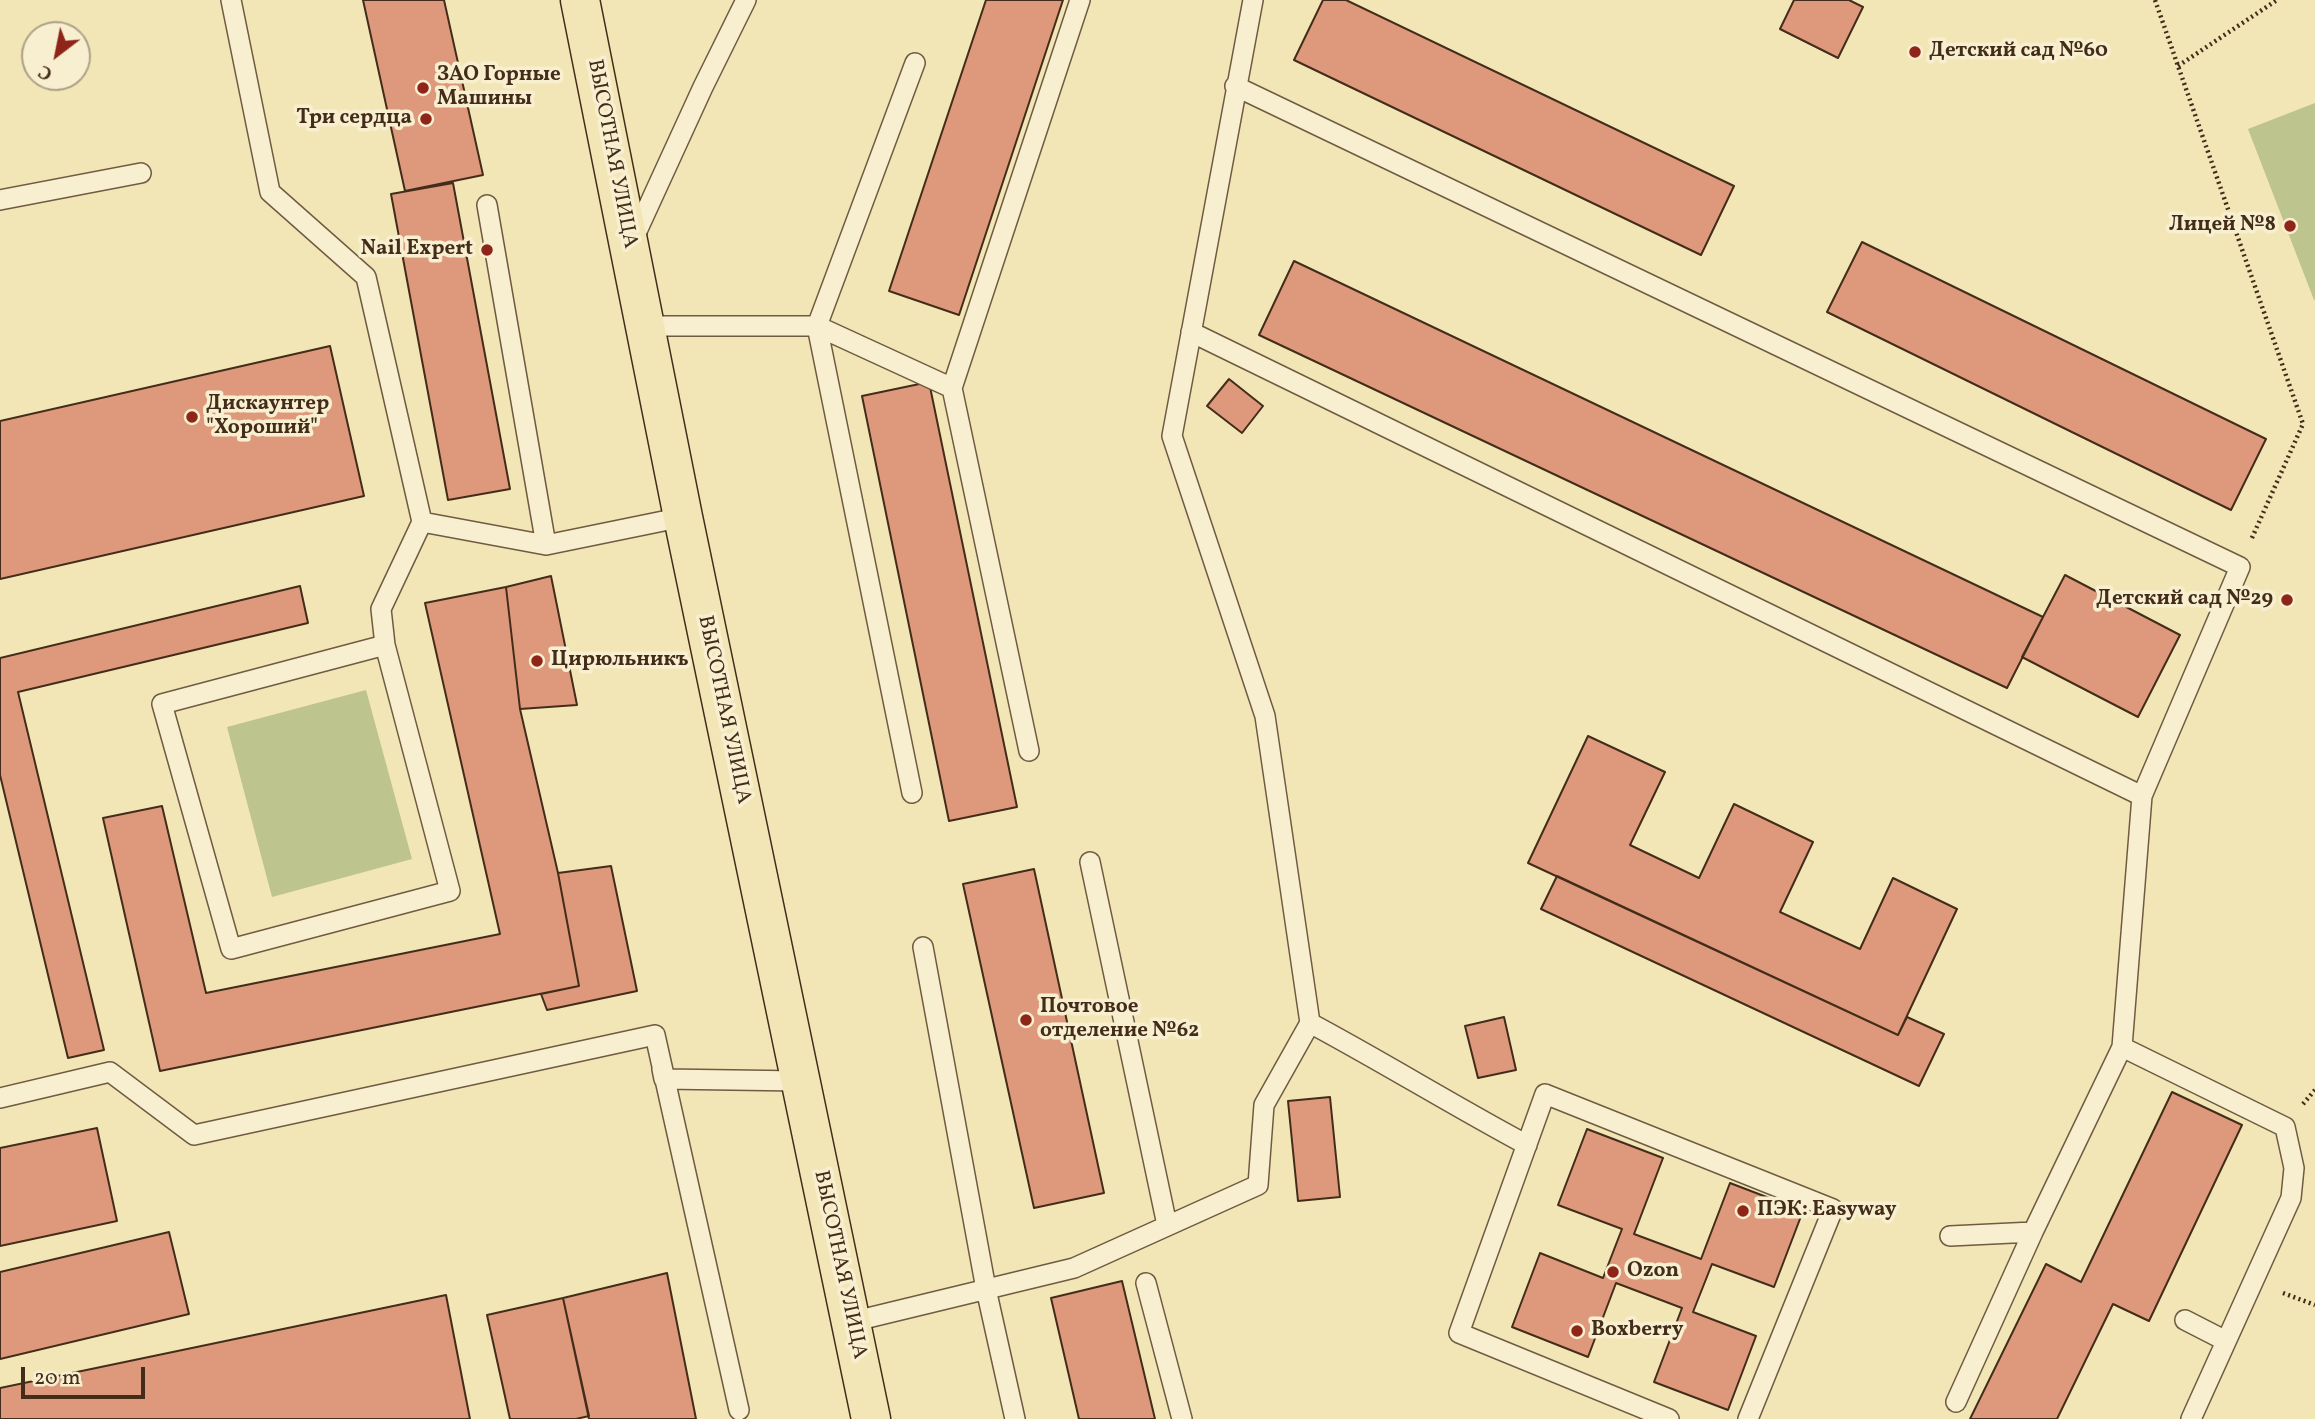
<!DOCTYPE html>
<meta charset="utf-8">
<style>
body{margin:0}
#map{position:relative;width:2315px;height:1419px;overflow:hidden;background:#f2e6b7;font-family:Vollkorn,serif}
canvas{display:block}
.north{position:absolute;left:21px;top:21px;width:70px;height:70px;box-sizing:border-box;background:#f7efd0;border:2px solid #afa187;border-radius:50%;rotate:212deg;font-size:19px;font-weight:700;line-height:28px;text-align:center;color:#432d1a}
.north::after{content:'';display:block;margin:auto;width:24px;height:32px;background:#8f2418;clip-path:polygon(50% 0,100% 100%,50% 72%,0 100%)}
.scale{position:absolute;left:21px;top:1367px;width:124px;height:32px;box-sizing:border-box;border:4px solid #432d1a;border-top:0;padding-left:9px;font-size:21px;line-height:24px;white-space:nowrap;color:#432d1a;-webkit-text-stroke:5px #f7efd0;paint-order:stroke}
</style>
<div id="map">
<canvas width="2315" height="1419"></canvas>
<div class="north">С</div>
<div class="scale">20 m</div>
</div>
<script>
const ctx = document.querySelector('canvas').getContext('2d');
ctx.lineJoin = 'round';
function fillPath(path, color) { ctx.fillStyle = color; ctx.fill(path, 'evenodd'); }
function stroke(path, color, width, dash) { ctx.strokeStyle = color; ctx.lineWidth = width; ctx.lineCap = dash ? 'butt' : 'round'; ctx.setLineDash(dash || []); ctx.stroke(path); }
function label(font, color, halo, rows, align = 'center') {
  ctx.font = font + ' Vollkorn,serif'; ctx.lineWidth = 7; ctx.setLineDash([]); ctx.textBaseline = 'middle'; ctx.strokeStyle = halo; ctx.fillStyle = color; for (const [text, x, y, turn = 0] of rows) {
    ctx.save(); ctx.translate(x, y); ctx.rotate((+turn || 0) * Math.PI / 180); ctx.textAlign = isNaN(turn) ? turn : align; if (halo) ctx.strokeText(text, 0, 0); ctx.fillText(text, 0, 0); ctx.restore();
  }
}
fillPath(new Path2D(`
 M2315,103v197h-1l-66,-171z
 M366,690l46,169 -140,38 -45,-170z`), '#bdc48d');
const building = new Path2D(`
 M363,0h81l39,175 -78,16z
 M986,0h77l-104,315 -70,-24z
 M1323,0h23l388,186 -33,69 -407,-195z
 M1794,0h55l14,7 -25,51 -58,-29z
 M453,183l57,306 -62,11 -57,-306z
 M1862,242l404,197 -35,71 -404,-198z
 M1294,261l749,356 -36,71 -748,-353z
 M330,346l34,150 -364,83v-158z
 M1229,379l34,27 -21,27 -35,-27z
 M929,382l88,425 -68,14 -87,-425z
 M2065,575l115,60 -42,82 -116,-60z
 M551,576l26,129 -57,4 -14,-122z
 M300,586l8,37 -290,69 86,358 -36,8 -68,-283v-117z
 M506,587l14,122 38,164 21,113 -419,85 -57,-253 59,-12 44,187 294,-59 -75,-331z
 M1588,736l77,36 -35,73 69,33 35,-74 79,38 -33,70 80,37 33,-71 64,31 -59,126 -370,-172z
 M611,866l26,125 -90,19 -6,-16 38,-8 -21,-113z
 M1034,869l70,324 -70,15 -71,-324z
 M1557,876l341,159 9,-18 37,17 -25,52 -378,-177z
 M1504,1017l12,53 -38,8 -13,-52z
 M2172,1092l70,33 -93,196 -36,-17 -56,115h-87l76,-155 35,18z
 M1330,1097l10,100 -42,4 -10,-100z
 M97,1128l20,93 -117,25v-98z
 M1587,1129l76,29 -29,76 67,25 29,-76 73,28 -29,76 -62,-23 -19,48 63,24 -28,74 -74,-28 28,-74 -66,-25 -28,74 -76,-30 28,-74 63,25 19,-49 -64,-24z
 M169,1232l20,82 -189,45v-87z
 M667,1273l29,146h-107l-26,-121z
 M1122,1281l33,138h-76l-28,-121z
 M446,1295l24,124h-470v-31z
 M563,1298l26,118 -13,3h-66l-23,-104z`);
fillPath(building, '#de997c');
stroke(building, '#432d1a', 2);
const service = new Path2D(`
 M231,0l39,192 96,85 56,245 124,23 137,-28
 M1235,86l1005,481 -98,229
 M0,200l141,-27
 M487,205l59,340
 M632,242l71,-155 43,-87
 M646,326h171l135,62 128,-388
 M1191,332l951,464 -20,251 -89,185 -77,170
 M952,388l77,363
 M385,645l-223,59 69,245 219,-58 -65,-246 -4,-36 41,-87
 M912,793l-95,-467 98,-263
 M1090,862l77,363
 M923,947l63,342 29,130
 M1310,1023c73,39 144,83 217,122
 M655,1035l84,375
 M2122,1047l163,80 9,41 -3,30 -100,221
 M662,1069l2,10 136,2
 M0,1098l110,-26 84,63 461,-100
 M1950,1236l83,-4
 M1146,1283l36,136
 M2185,1320l41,21
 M851,1322l223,-54 184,-83 6,-80 46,-82 -45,-307 -93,-280 81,-436
 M1669,1419l-210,-86 86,-239 288,115 -85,210`);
const primary = new Path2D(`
 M580,0l103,517 188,902`);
stroke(service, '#6f5b41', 22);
stroke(primary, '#432d1a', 41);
stroke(new Path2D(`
 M2155,0l148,424 -52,116
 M2178,66l99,-66
 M2303,1104l12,-14
 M2283,1293l32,12`), '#432d1a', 4.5, [2, 3.5]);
stroke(service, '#f7efd0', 19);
stroke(primary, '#f2e6b7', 38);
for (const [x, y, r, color] of [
 [1915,52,7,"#8f2418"],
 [423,88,7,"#8f2418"],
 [426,119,7,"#8f2418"],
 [2290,226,7,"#8f2418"],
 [487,250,7,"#8f2418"],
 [192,417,7,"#8f2418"],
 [2287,600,7,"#8f2418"],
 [537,661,7,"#8f2418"],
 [1026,1020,7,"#8f2418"],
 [1743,1211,7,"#8f2418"],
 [1613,1272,7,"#8f2418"],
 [1577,1331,7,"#8f2418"]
]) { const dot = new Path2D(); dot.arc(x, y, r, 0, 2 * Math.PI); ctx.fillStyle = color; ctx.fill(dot); stroke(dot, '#f7efd0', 2.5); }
label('bold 21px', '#432d1a', '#f7efd0', [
 ["Детский сад №60",1929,52],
 ["ЗАО Горные",437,76],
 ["Машины",437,100],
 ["Три сердца",412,119,"right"],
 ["Лицей №8",2276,226,"right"],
 ["Nail Expert",473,250,"right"],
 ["Дискаунтер",206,405],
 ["\"Хороший\"",206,429],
 ["Детский сад №29",2273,600,"right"],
 ["Цирюльникъ",551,661],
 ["Почтовое",1040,1008],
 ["отделение №62",1040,1032],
 ["ПЭК: Easyway",1757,1211],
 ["Ozon",1627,1272],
 ["Boxberry",1591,1331]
], 'left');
label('21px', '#432d1a', '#f7efd0', [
 ["ВЫСОТНАЯ УЛИЦА",611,154,79],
 ["ВЫСОТНАЯ УЛИЦА",723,710,78],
 ["ВЫСОТНАЯ УЛИЦА",839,1265,78]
]);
</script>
